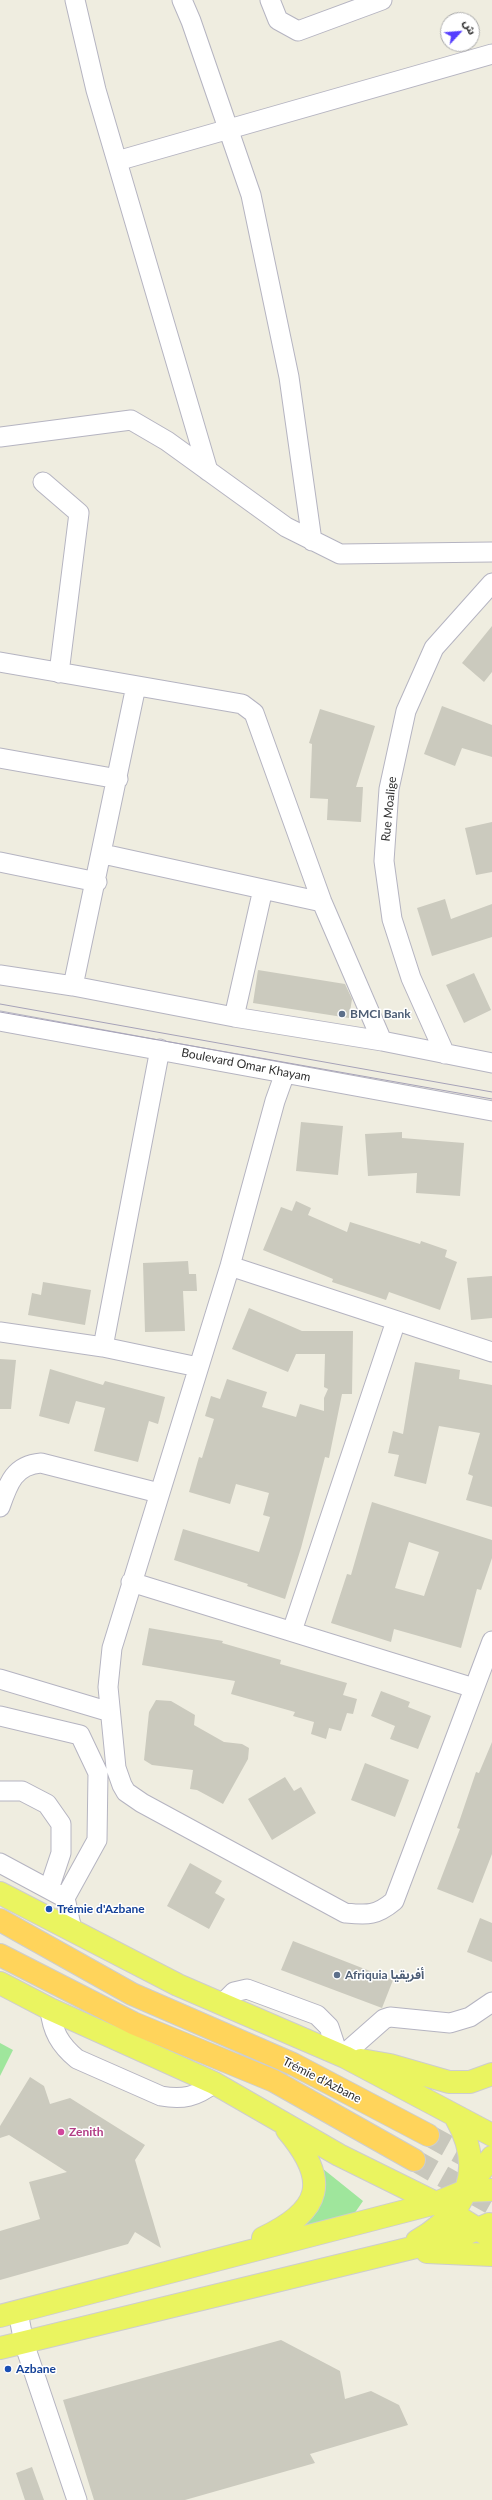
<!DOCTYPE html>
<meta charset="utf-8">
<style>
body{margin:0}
#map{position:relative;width:492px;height:2500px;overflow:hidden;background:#efede0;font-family:Lato,"Noto Sans Arabic",sans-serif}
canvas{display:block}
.north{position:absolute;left:440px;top:12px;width:40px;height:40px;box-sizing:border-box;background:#fff;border:1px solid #ababab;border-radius:50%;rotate:64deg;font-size:11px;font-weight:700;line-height:16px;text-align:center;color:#2e2e2e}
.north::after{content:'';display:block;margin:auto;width:14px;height:18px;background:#553efe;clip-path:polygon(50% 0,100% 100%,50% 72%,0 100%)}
</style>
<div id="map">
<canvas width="492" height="2500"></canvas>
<div class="north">ش</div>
</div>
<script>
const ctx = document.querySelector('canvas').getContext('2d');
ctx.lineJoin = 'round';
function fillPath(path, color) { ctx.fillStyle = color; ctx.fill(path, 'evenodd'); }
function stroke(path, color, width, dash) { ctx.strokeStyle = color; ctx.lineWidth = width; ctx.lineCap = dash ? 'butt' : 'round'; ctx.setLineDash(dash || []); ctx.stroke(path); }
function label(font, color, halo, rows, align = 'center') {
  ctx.font = font + ' Lato,"Noto Sans Arabic",sans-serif'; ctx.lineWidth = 3; ctx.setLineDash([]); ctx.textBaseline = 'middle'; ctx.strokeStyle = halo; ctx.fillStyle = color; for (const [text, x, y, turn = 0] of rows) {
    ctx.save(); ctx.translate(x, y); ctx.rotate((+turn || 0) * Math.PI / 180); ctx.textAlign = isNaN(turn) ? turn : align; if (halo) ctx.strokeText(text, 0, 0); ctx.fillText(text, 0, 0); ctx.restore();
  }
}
fillPath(new Path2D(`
 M0,2043l13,7 -13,26z
 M317,2164l46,37 -9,13 -51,15 10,-17z`), '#9fe69c');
fillPath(new Path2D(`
 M492,626v46l-8,10 -22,-19z
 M442,706l50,19v32l-30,-9 -7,18 -31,-12z
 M320,709l55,17 -19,61h7l-2,35 -34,-2 1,-21 -18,-1 2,-54 -3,-1z
 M492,822v50l-16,3 -11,-47z
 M445,899l6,20 41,-15v33l-60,19 -15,-48z
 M258,970l87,14 7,15 -3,19 -96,-15z
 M474,973l17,37 -27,13 -18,-38z
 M301,1122l42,4 -5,49 -42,-4z
 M402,1132v6l62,5 -4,53 -44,-3 1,-20 -49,3 -3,-42z
 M296,1201l15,7 -3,7 39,17 3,-10 70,22 1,-3 26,9 -2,7 12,5 -17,48 -51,-18 -3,8 -54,-18 1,-3 -70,-29 18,-43 11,4z
 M188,1261l1,13h7l1,17h-14l2,40 -40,1 -2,-69z
 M492,1276v42l-21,2 -4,-42z
 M43,1282l48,8 -6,35 -57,-10 4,-22 9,2z
 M249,1308l53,23h51l-1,63h-10l-13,64 -4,-1 -24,91 -16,51 -38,-13 1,-2 -74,-24 9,-31 76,23 11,-35 -7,-2 6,-22 -33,-9 -6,20 -41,-12 10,-35 3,1 12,-39 -9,-3 6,-20 9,3 7,-20 40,13 -5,15 34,10 4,-13 24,7v-13l4,-9 -4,-2 1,-33h-29l-8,18 -56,-23z
 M0,1359l16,1 -5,49h-11z
 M415,1362l45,8 -1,9 33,6v122l-26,-7 7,-24 -5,-2 12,-41 -41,-7 -13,58 -32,-8 5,-21 -11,-2 5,-22 10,3z
 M50,1369l53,16 2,-4 60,16 -7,27 -9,-3 -11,41 -44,-11 11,-43 -29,-7 -7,23 -30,-8z
 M372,1502l120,38v18l-11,32 -4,-1 -16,59 -67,-19 -3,13 -60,-19 16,-49 4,1zM409,1542l30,10 -15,44 -29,-8z
 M149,1628l74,13 -1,2 59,17 -1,4 67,19 -4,12 14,4 -4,15 -6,-1 -6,18 -12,-3 -3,11 -15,-5 3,-12 -21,-6 2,-4 -64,-18 4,-13 -93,-16z
 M381,1691l29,11 -2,5 23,9 -13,33 -28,-10 5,-13 -24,-10z
 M156,1700l15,1 24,14 -1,10 30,17 18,2 7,4 -1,11 -25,45 -26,-14 -7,-1 3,-19 -41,-5 -8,-5 5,-48z
 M492,1742v112l-19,49 -36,-14 23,-60 -3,-1 19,-56 3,1z
 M365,1763l44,17 -14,37 -44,-17z
 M285,1777l9,14 7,-4 15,26 -44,27 -24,-41z
 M190,1863l32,18 -7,12 10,6 -16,30 -42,-23z
 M480,1918l12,5v39l-25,-10z
 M293,1941l100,39 -11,28 -101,-38z
 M30,2077l14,9 6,18 20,-6 75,47 -10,15 26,88 -26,-16 -7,12 -128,36v-49l40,-12 -11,-37 38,-10 -58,-37 -9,3v-12z
 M281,2340l59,31 5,28 26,-8 28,14 9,20 -98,29 5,9 -130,37h-91l-31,-100z
 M32,2467l12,33h-19l-9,-27z`), '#cbcabe');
stroke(new Path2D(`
 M428,2135l54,30
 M414,2160l78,44`), '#c8c7bc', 22, [22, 11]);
const minor = new Path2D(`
 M75,0l21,90 112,381
 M182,0l9,21 60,174 38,182 23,164
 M270,0l8,20 20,11 84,-31
 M117,161l375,-107
 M0,437l131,-17 36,21 119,86 54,27 152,-2
 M43,482l36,31 -20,160
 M0,662l242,42 12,9 68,189 60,139
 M0,758l118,21
 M103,854l219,48
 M0,862l97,20
 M0,975l73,11 161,31 148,24 110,22
 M73,986l63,-300
 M234,1017l29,-128
 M0,1021l492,90
 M445,1054l-34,-76 -19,-59 -8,-58 5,-72 17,-78 28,-63 58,-65
 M285,1073l-10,28 -45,165 -118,382 -4,39 8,81 6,17 4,7 16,11 203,110c23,2 31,3 49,-12l98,-260
 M230,1266l262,86
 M0,1332l103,15 95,20
 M103,1347l57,-298
 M0,1507c8,-23 14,-42 41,-44l118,30
 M131,1582l343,106
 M292,1631l104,-310
 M0,1679l110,33
 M0,1716l80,19 18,38 -1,67 -32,58
 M0,1791h22l25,13 14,20v29l-12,36
 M0,1863l65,35 7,32
 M222,2004l12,-12 13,-3 70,26 12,12 9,27
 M50,2009c2,22 10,36 27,50l84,37c21,4 36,1 53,-13
 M342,2056l42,-37 6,-2 60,6 20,-6 22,-15
 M18,2312l6,31 53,157`);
const major = new Path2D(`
 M0,1893l178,92 167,72 147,78
 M0,1983l50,26 164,74 125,72 97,48 56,35
 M361,2060l29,5 59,17h21l22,-8
 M465,2191l27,-1
 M263,2238c59,-28 67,-57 24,-108
 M417,2241c50,-29 69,-70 39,-123
 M427,2252l65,3
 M0,2316l436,-113 29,-12 27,-34
 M0,2348l461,-112 28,-12`);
const highway = new Path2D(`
 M0,1920l132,74 161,70 135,71
 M0,1955l133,68 141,58 140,79`);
stroke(minor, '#b5b4c1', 21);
stroke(major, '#cdcdcd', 24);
stroke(highway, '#cdcdcd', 24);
stroke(new Path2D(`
 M392,1014l16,4`), '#cdcdcd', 2.5, [3, 2]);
stroke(minor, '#fff', 19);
stroke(major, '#eaf460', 22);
stroke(highway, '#ffd45b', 22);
stroke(new Path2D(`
 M0,1004l492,88
 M0,1012l492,87`), '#a6a2b8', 1);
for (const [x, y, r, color] of [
 [342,1014,4,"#5c6f8a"],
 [49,1909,4,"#1a4fb4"],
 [337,1975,4,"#5c6f8a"],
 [61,2132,4,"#d1479c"],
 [8,2369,4,"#1a4fb4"]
]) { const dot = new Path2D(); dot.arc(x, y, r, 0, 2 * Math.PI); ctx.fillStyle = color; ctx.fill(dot); stroke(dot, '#fff', 1.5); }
label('12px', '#2e2e2e', '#fff', [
 ["Rue Moalige",389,809,-84],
 ["Boulevard Omar Khayam",246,1065,11],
 ["Trémie d'Azbane",322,2080,27]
]);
label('bold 12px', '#4e5e75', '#fff', [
 ["BMCI Bank",350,1014],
 ["Afriquia أفريقيا",345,1975]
], 'left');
label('bold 12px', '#164399', '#fff', [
 ["Trémie d'Azbane",57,1909],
 ["Azbane",16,2369]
], 'left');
label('bold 12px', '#b23c85', '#fff', [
 ["Zenith",69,2132]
], 'left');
</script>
